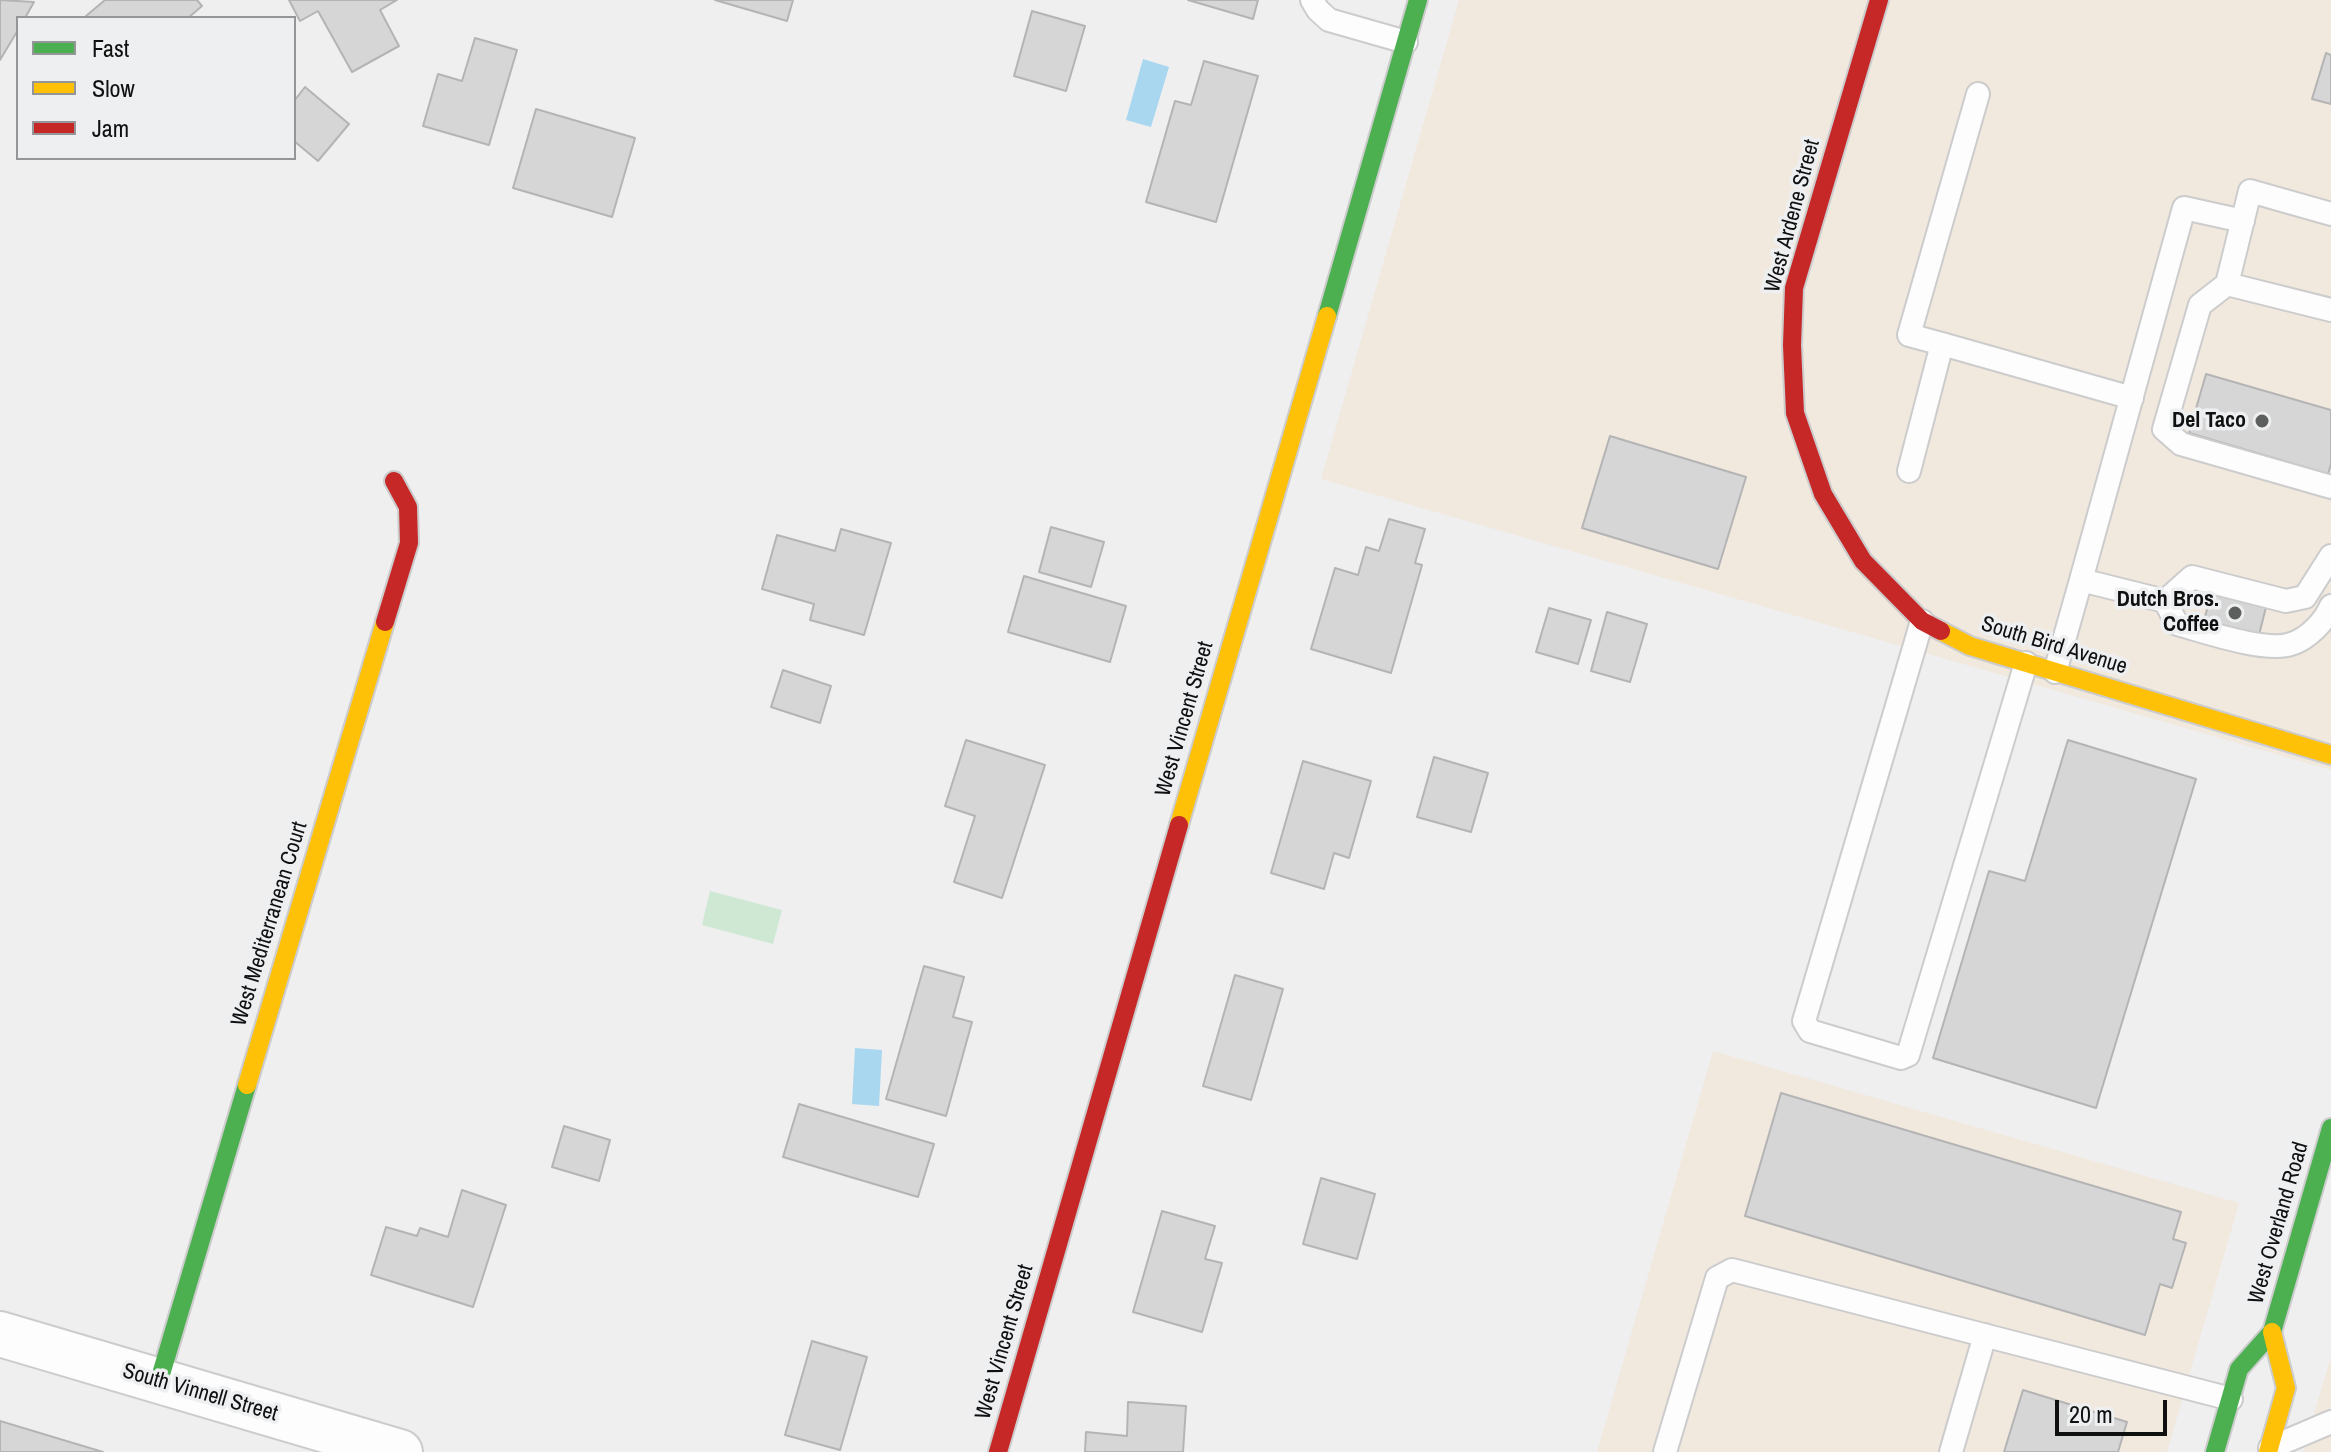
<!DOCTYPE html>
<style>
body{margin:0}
#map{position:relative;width:2331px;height:1452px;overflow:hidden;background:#efeff0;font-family:"Archivo Narrow",sans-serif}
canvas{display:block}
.legend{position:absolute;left:16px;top:16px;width:280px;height:144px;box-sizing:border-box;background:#eeeff1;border:2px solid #959697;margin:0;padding:10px 14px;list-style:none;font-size:24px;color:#0f1010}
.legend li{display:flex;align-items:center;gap:16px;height:40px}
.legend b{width:40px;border:2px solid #959697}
.scale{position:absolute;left:2055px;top:1400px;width:112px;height:36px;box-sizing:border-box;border:4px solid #0f1010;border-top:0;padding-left:10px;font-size:24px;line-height:28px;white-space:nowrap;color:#0f1010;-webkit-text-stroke:6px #eeeff1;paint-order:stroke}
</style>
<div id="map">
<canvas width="2331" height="1452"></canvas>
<ul class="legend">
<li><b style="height:10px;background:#4caf50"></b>Fast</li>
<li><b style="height:10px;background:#ffc107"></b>Slow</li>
<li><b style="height:10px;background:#c62828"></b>Jam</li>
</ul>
<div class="scale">20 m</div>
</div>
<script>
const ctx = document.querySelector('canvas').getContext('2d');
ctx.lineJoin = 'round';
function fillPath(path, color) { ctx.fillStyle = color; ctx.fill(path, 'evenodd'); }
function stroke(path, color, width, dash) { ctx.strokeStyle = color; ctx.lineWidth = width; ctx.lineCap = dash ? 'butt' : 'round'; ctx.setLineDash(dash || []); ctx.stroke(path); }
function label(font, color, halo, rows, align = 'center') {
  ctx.font = font + ' "Archivo Narrow",sans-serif'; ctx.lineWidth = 7; ctx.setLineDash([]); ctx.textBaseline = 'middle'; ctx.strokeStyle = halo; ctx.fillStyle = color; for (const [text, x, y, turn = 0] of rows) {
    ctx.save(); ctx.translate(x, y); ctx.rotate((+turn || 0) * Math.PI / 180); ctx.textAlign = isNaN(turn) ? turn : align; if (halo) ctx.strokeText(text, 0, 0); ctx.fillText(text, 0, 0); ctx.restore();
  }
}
fillPath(new Path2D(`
 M1459,0h872v770l-1010,-291z
 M1713,1051l526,152 -72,249h-570z
 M2331,1356v96h-28z`), '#f1e8de');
fillPath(new Path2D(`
 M710,891l72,19 -9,34 -71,-19z`), '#cee8d4');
fillPath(new Path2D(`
 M1143,59l26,8 -18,60 -25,-7z
 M855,1048l27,2 -3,56 -27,-2z`), '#a8d7ef');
const building = new Path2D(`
 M0,0l34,2 -9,16h-7v12l-18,30z
 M105,0h92l5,6 -14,12h-100l-2,-2z
 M289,0h108l-17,10 19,36 -47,26 -34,-61 -18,10z
 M715,0h78l-6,21z
 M1188,0h70l-5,19z
 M1032,11l53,15 -19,65 -52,-15z
 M475,38l42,12 -28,95 -66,-19 15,-52 24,7z
 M2326,53l5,2v49l-19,-5z
 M1204,61l54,15 -42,146 -70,-20 29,-101 16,4z
 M305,87l44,37 -31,37 -24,-20v-40z
 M536,109l99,29 -23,79 -99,-29z
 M2206,374l125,36v54l-3,10 -139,-41z
 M1610,436l136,41 -28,92 -136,-41z
 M1389,519l36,10 -10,34 7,2 -31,108 -80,-24 24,-81 23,7 8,-28 13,4z
 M1051,527l53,15 -13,45 -52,-15z
 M841,529l50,14 -27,92 -54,-15 4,-16 -52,-15 15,-54 58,16z
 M1024,576l102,30 -16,56 -102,-30z
 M2212,592l54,15 -7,28 -55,-15z
 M1549,608l42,12 -13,44 -42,-12z
 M1607,612l40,12 -17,58 -39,-11z
 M783,670l48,16 -11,37 -49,-16z
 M966,740l79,25 -43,133 -48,-16 21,-66 -30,-10z
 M2068,740l128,39 -100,329 -163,-50 56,-187 36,10z
 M1434,757l54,16 -17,59 -54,-15z
 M1303,761l68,20 -22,77 -15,-5 -10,36 -53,-16z
 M924,966l40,11 -11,40 19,5 -26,94 -60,-17z
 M1235,975l48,14 -32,111 -48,-14z
 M1781,1093l400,119 -8,27 13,4 -14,45 -12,-4 -15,51 -400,-119z
 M799,1104l135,40 -16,53 -135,-40z
 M564,1126l46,14 -11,41 -47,-14z
 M1321,1178l54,16 -18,65 -54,-15z
 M462,1190l44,15 -33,102 -102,-32 15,-48 31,9 3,-8 28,9z
 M1162,1211l53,15 -10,33 17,4 -20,69 -69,-20z
 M812,1341l55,16 -27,93 -55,-15z
 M2023,1390l104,32 -9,30h-114z
 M1128,1402l58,4 -3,46h-98l1,-20 41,4z
 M0,1421l103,31h-103z`);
fillPath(building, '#d6d6d7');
stroke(building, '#b4b4b5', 2);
const lane = new Path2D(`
 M1312,0l6,10 11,10 77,22
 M2331,214l-81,-23 -23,93 -27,21 -36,124 17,15 150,43
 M2227,284l104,26
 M1942,344l-33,-9 69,-241
 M1909,471l33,-127 190,54
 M2081,580l103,-372 59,13
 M2165,601l27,-24 94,24 19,-4 26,-41
 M1922,621l-118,400 6,10 91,27 7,-3 118,-392
 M2055,672l26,-92 84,21 12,23c26,7 89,29 114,20 17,-5 34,-23 40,-38
 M2270,1448l61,-26
 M1665,1452l52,-174 15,-8 499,129
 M1951,1452l34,-117`);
const street = new Path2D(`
 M0,1334l400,118`);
const fast = new Path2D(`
 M1327,316l91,-316
 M159,1381l88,-296
 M2215,1452l24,-83 33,-37 59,-204`);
const slow = new Path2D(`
 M1941,631l29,15 361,109
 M1179,825l148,-509
 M247,1085l138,-463
 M2268,1452l18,-64 -14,-56`);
const jam = new Path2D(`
 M1879,0l-85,288 -2,57 3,68 28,81 40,67 59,60 19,10
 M385,622l24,-79 -1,-36 -14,-26
 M998,1452l181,-627`);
stroke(lane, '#cccccd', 26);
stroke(street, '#cccccd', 48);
stroke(fast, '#cccccd', 22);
stroke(slow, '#cccccd', 22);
stroke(jam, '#cccccd', 22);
stroke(lane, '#fdfdfd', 22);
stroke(street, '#fdfdfd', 44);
stroke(fast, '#4caf50', 18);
stroke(slow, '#ffc107', 18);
stroke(jam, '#c62828', 18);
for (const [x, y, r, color] of [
 [2262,421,8,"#5d5e5e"],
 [2235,613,8,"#5d5e5e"]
]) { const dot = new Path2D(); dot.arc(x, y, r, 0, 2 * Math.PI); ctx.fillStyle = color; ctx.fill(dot); stroke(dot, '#eeeff1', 3); }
label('22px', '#0f1010', '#eeeff1', [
 ["West Ardene Street",1793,216,-75],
 ["South Bird Avenue",2054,646,17],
 ["West Vincent Street",1185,719,-74],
 ["West Mediterranean Court",270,924,-73],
 ["West Overland Road",2279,1223,-74],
 ["West Vincent Street",1005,1342,-74],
 ["South Vinnell Street",200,1393,16]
]);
label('bold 22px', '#0f1010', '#eeeff1', [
 ["Del Taco",2246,421],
 ["Dutch Bros.",2219,600],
 ["Coffee",2219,625]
], 'right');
</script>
